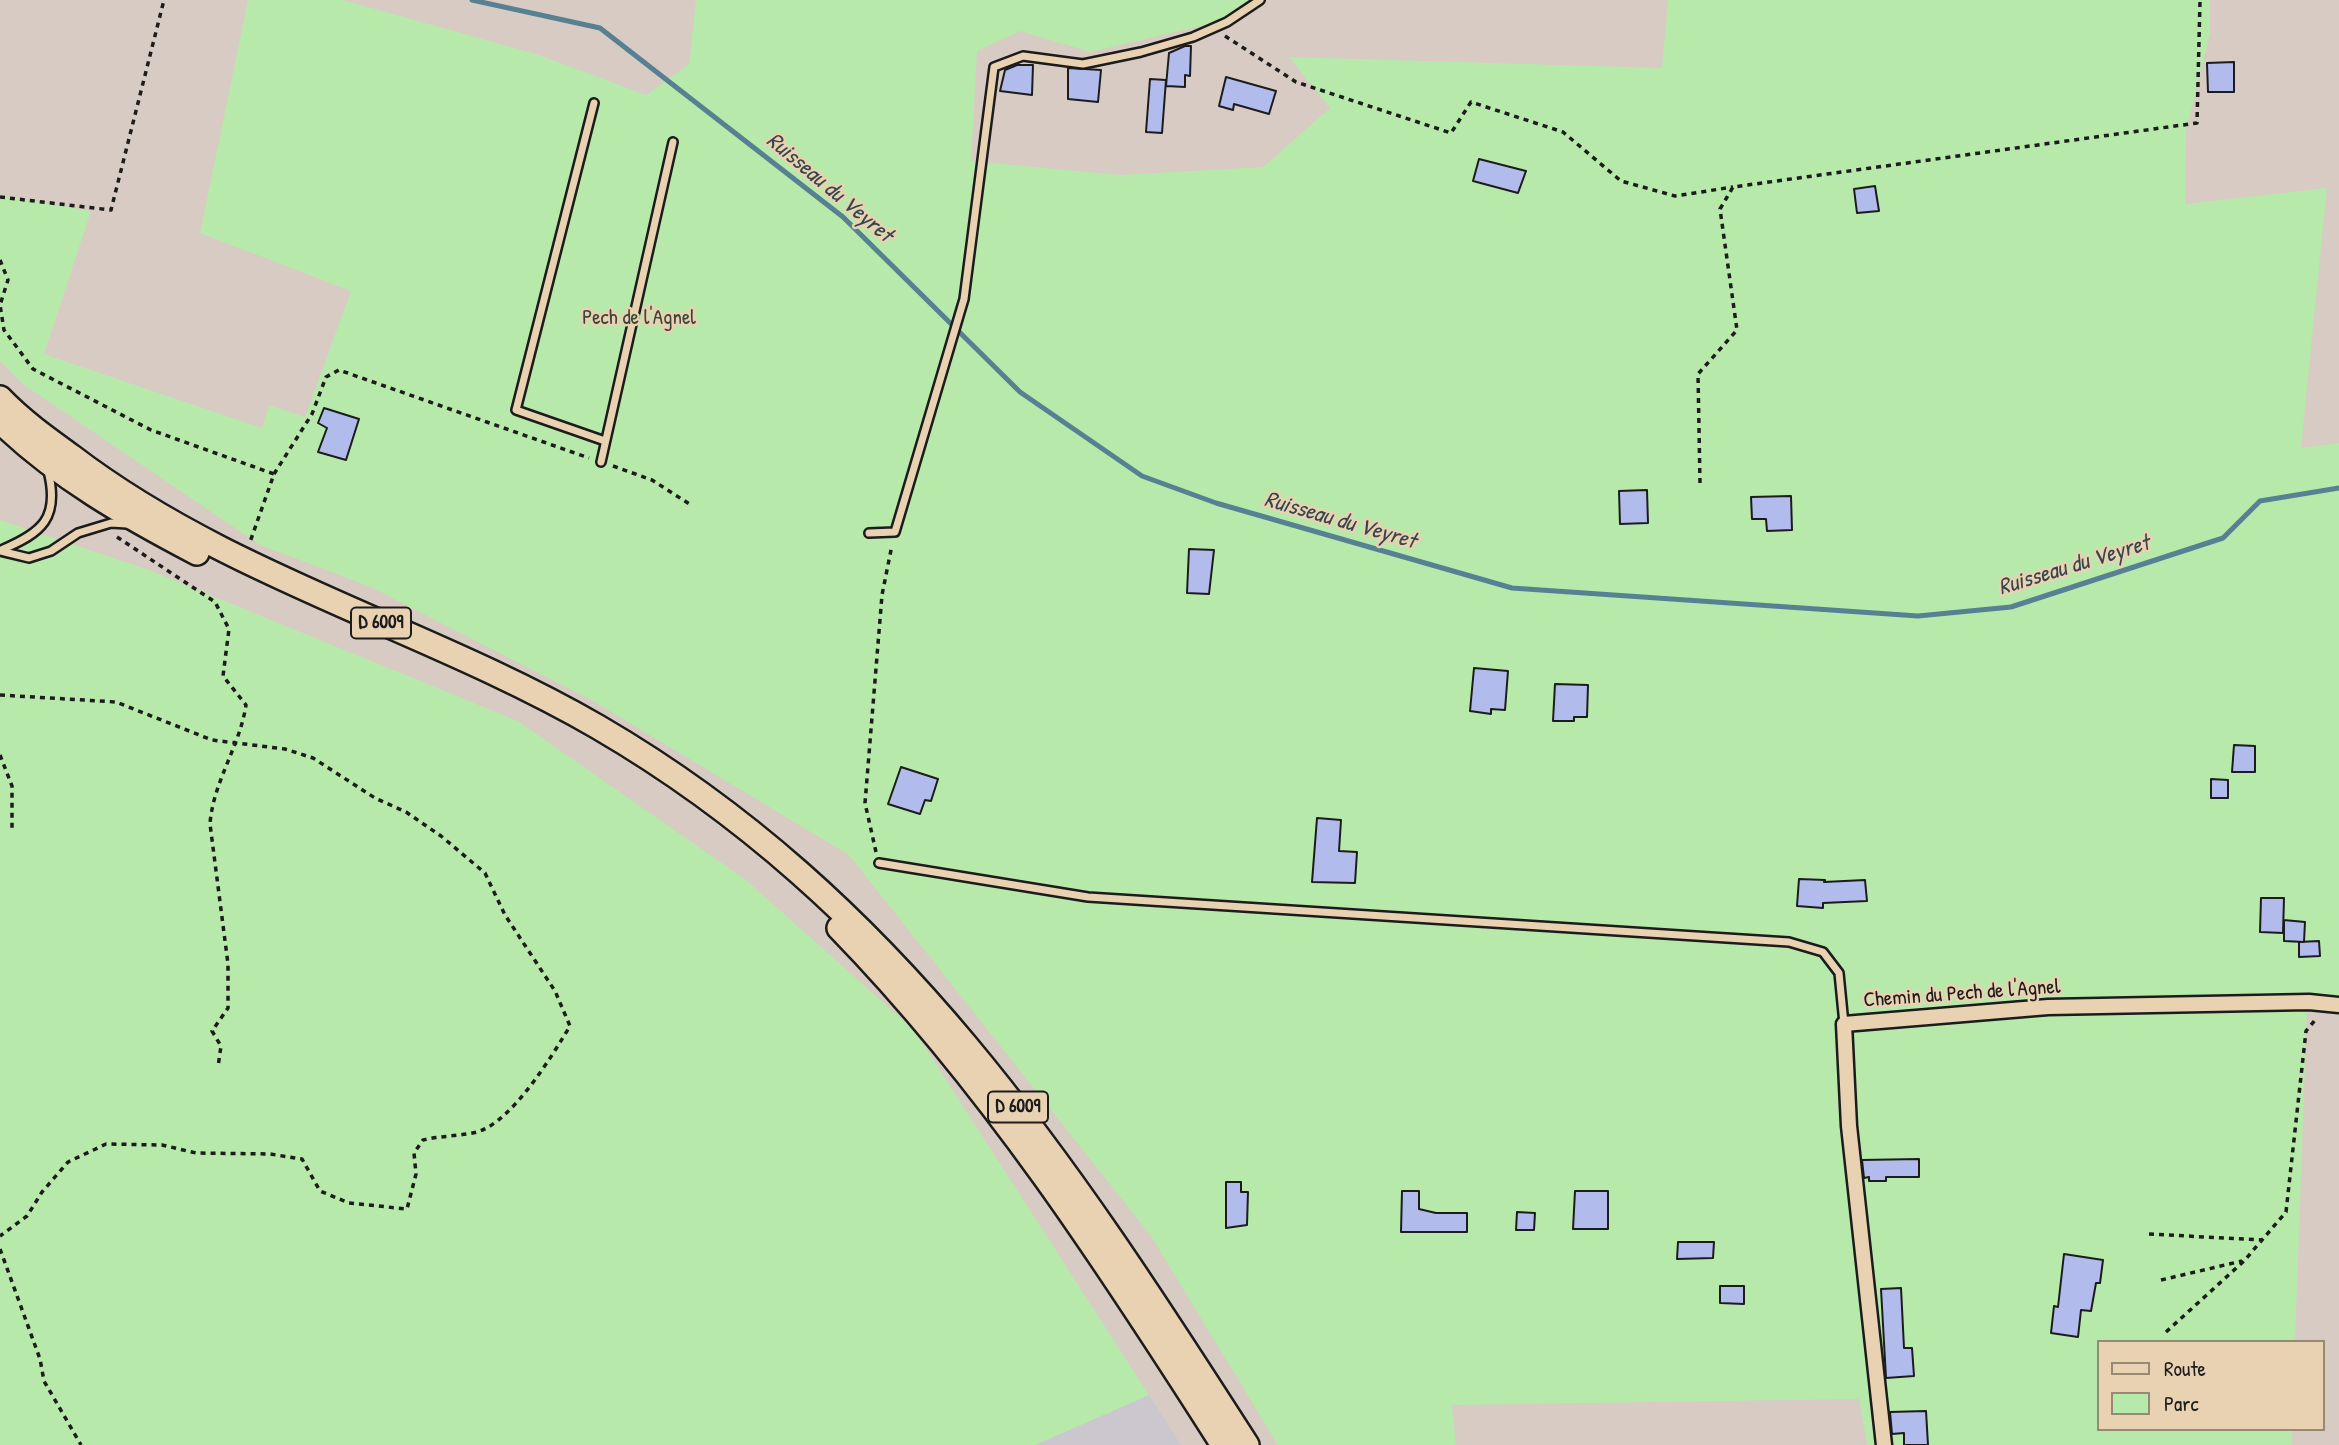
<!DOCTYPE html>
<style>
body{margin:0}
#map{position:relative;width:2339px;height:1445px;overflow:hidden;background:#d8cbc3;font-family:"Patrick Hand",sans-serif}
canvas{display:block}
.legend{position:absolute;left:2097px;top:1340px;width:228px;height:91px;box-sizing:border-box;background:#e8d2b1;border:2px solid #968975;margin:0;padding:9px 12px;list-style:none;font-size:21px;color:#1c1c1c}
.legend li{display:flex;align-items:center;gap:14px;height:35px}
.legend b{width:35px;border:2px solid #968975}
</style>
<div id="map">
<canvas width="2339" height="1445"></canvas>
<ul class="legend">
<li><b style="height:9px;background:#e8d2b1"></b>Route</li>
<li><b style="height:19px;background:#b6e9aa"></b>Parc</li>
</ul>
</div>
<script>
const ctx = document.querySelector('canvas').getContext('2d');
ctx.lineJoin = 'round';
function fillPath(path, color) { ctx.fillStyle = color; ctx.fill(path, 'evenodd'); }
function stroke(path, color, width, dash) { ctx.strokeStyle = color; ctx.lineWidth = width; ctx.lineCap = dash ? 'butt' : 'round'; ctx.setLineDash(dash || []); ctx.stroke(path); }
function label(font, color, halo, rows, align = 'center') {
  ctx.font = font + ' "Patrick Hand",sans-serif'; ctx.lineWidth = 5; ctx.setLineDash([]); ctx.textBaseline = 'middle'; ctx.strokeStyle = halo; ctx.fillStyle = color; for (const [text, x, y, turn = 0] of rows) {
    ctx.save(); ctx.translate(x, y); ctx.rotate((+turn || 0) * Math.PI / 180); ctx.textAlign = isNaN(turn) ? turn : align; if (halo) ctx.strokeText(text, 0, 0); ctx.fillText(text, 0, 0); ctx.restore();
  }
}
fillPath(new Path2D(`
 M1149,1395l32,50h-146z`), '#ccc6cf');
fillPath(new Path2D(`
 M248,0h95l193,54 110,41 43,-31 7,-64h553l-31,22 -128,30 -70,-21 -43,20 -6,110 149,14 143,-8 67,-59 -41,-51 373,11 6,-68h542v33l-24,99 -1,72 142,-16 -26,260 38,-5v565l-32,1 -12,333h-196v87h193v16h-425l-8,-46 -407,6 4,40h-178l-127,-209 -302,-381 -256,-154 -222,-114 -111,-42 -236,-160 -24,-24v-166l91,16 -47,143 218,74 7,-23 36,12 46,-126 -151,-58z
 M0,520l149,50 369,151 228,159 168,150 235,365 -114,50h-1035z`), '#b6e9aa');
stroke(new Path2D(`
 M472,0l128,28 243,189 177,175 122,84 74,27 296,85 406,28 93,-9 212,-69 37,-37 79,-13`), '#578092', 5);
const building = new Path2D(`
 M1185,46h6l-1,30 -5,-1v12l-19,-1 3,-33z
 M2234,62v30h-26l-1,-29z
 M1017,65h16l-1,30 -32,-4 5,-21z
 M1068,68l33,2 -3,32 -30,-3z
 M1226,77l50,14 -7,23 -35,-10 -1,6 -14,-4z
 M1150,79l16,1 -4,53 -16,-1z
 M1479,159l47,12 -8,22 -45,-12z
 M1875,186l4,25 -22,2 -3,-24z
 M324,408l35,11 -13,41 -28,-8 9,-24 -9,-5z
 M1647,490l1,33 -28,1 -1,-33z
 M1791,496l1,34 -25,1 -1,-12h-14l-1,-22z
 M1189,549l25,1 -5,44 -22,-1z
 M1474,668l34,3 -3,39 -14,-1v5l-21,-3z
 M1555,684l33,1 -1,32h-13v4h-21z
 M2234,745l21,1v26h-23z
 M901,767l37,12 -7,22 -6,-1 -5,14 -32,-10z
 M2211,779l17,1v18h-17z
 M1317,818l24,2 -2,31 18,1 -2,31 -43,-1z
 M1799,879l26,1 -1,2 41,-2 2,21 -44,2v5l-26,-2z
 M2261,898h23l-1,35 -23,-1z
 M2284,920l21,2 -1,20 -20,-1z
 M2319,941l1,15 -21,1v-15z
 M1919,1159v18h-33v4h-17v-4l-5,1 -2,-18z
 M1226,1182h15v10h7l-1,33 -21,3z
 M1402,1191h17v18l17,4h31v19h-66z
 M1575,1191h33v38h-35z
 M1517,1212l18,1 -1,17h-18z
 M1678,1242h36l-1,16 -36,1z
 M2064,1254l39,6 -3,23h-4l-5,28 -10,-1 -3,27 -27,-4 3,-27 4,1z
 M1720,1286h24v18l-24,-1z
 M1901,1288l3,60h8l2,28 -28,2 -5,-89z
 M1926,1411l2,34h-24v-12l-12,1 -2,-22z`);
fillPath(building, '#b1bbec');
stroke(building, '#1c1c1c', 2);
const lane = new Path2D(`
 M594,103l-78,307 89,31
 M601,462l72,-320
 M869,533l26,-1 69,-233 30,-232 29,-11 60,8 58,-12 52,-15 34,-15 33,-22
 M1,550c41,-17 59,-32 47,-79
 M0,551l29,7 22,-7 27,-18 33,-10 16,1
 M879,863l209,34 701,45 34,10 16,21 5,51`);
const street = new Path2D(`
 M1884,1445l-35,-319 -5,-102 204,-17 261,-5 30,3`);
const primary = new Path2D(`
 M0,398c21,22 46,40 71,58 158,121 356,172 527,271 297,173 468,436 649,718
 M0,421c56,55 128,96 197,132
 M839,928c151,155 268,335 384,517`);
stroke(lane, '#1c1c1c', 12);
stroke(street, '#1c1c1c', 19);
stroke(primary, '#1c1c1c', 28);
stroke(new Path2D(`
 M1225,36l71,46 155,51 20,-31 92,30 58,49 54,15 58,-9
 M0,197l111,13 53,-210
 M0,260l8,20 -8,25 4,25 29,39 118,61 123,44 -24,68
 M613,466l39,14 39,25
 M274,474l38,-60 14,-37 13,-7 250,88
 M1700,483l-2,-109 39,-44 -17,-121 13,-22 464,-64 3,-123
 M117,537l98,65 14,27 -6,47 23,29c-6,41 -33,77 -36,119l18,140v44l-16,23 9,15 -3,21
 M0,695l116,7 96,38 73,9 28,9 62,40 31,14 35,24 44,37 20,42 50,76 15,35c-18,30 -58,96 -93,106 -17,4 -37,4 -54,8l-9,13 2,21 -9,35 -58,-6 -29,-12 -18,-32 -32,-5 -74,-1 -34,-8 -56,-1 -38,18 -26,30 -15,24 -27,20
 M0,755l12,31v45
 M876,852l-11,-49 17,-208 10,-50
 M2149,1234l113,6
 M0,1249l40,110 4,22 37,64
 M2161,1280l81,-19
 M2166,1332l78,-71 42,-49 20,-181 10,-12`), '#1c1c1c', 3.5, [5, 5]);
stroke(lane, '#e8d2b1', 7);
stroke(street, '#e8d2b1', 14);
stroke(primary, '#e8d2b1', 23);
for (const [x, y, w] of [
 [381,623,60],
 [1018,1107,60]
]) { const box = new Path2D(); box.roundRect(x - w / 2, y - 15.5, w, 31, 5); ctx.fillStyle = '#e8d2b1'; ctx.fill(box); stroke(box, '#1c1c1c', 2); }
label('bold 19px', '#1c1c1c', null, [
 ["D 6009",381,623],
 ["D 6009",1018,1107]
]);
label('21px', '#3b4538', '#e8d2b1', [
 ["Pech de l'Agnel",639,318]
]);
label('21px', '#1c1c1c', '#e8d2b1', [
 ["Chemin du Pech de l'Agnel",1962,994,-4]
]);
label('italic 23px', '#35464d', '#e8d2b1', [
 ["Ruisseau du Veyret",829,188,40],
 ["Ruisseau du Veyret",1340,521,16],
 ["Ruisseau du Veyret",2074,566,-17]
]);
</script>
